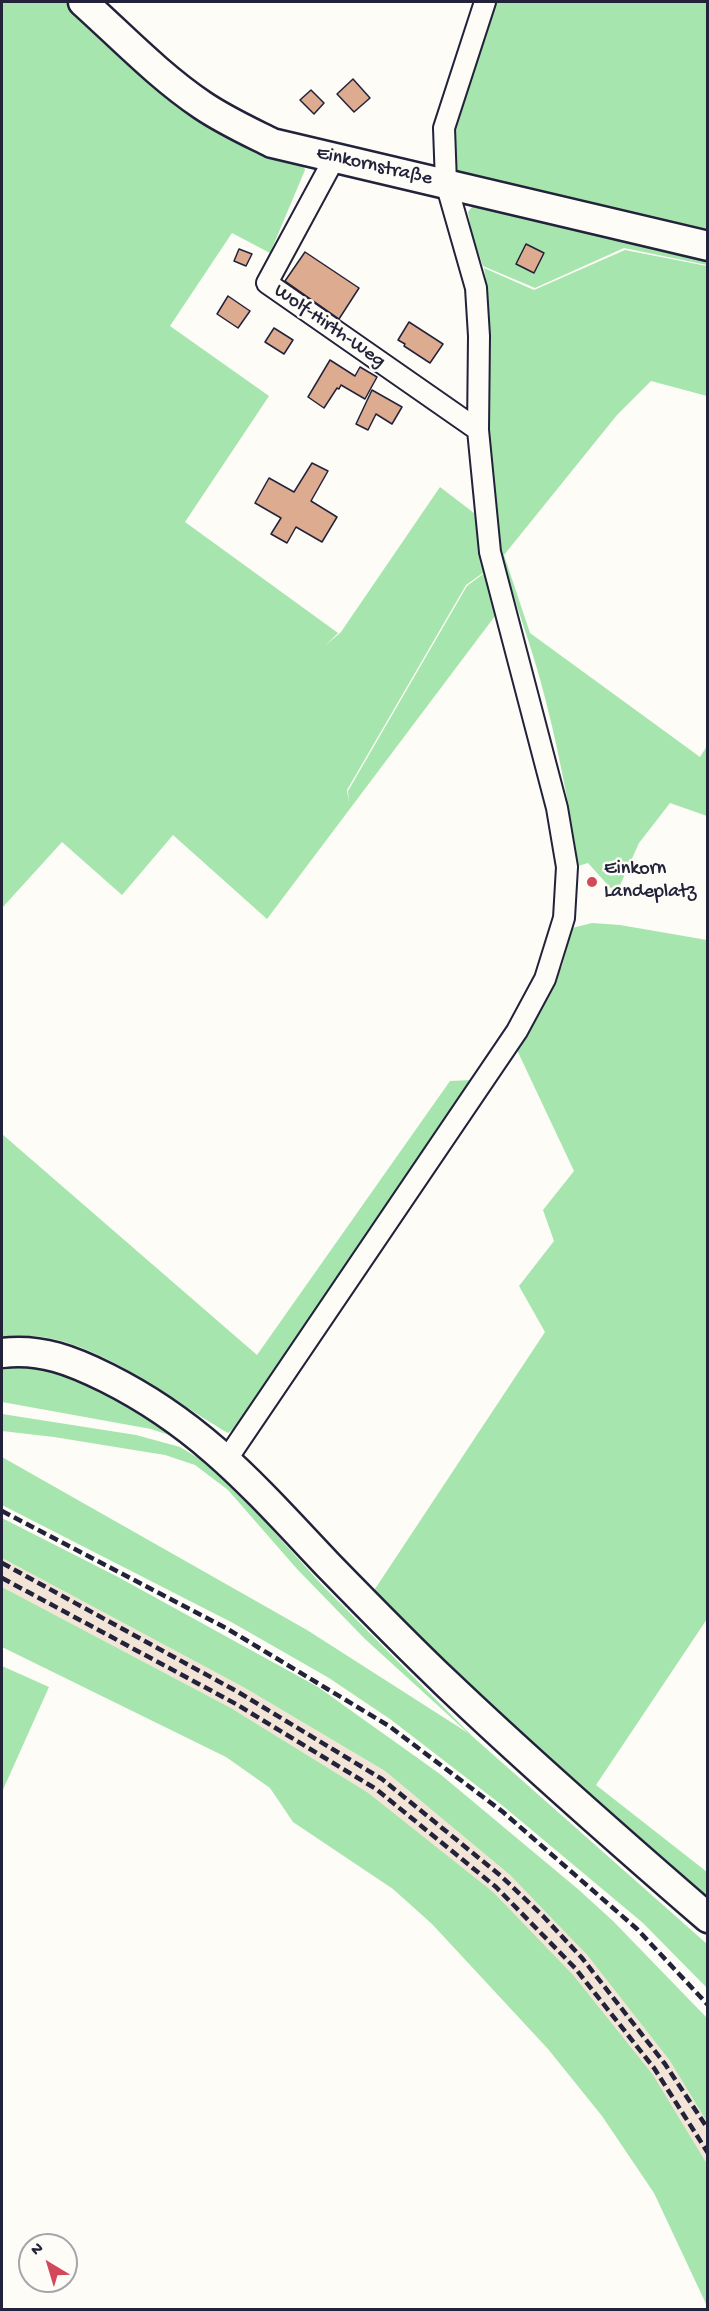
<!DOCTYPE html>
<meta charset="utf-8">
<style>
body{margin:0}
#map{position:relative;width:709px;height:2311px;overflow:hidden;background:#fdfcf7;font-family:"Gochi Hand",sans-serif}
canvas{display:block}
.frame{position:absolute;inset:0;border:3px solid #22223b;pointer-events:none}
.north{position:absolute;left:18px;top:2233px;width:60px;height:60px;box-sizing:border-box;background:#fdfcf7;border:2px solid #a5a5ac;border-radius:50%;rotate:322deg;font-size:16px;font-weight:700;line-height:24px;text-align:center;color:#22223b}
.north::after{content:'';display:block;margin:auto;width:21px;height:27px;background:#d1495b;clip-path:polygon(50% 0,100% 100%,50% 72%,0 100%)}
</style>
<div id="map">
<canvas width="709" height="2311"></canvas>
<div class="frame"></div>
<div class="north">N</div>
</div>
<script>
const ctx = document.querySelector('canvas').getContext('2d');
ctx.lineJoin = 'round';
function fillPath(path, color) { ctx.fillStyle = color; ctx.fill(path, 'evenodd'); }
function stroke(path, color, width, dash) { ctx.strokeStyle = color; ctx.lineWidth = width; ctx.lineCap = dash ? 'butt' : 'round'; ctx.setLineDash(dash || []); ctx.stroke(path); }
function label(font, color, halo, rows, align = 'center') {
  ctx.font = font + ' "Gochi Hand",sans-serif'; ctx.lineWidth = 5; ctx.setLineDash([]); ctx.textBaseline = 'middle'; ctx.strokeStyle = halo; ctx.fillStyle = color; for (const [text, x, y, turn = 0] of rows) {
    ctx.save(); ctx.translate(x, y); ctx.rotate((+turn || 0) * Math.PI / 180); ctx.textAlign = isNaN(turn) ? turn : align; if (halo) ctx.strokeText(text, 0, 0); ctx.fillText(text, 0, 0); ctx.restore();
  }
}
fillPath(new Path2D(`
 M2,1558l243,130 140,83 125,104 78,81 82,105 37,61v43l-340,-373 -136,-84 -229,-121z`), '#f3e4d8');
fillPath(new Path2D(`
 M2,2h68l229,151 6,17 -35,83 -38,-20 -62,93 99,70 -84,126 153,111 -13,13 16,-14 99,-145 34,26 13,57 -21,15 -119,205 2,13 -1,-12 119,-205 20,-15 11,41 -231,307 -94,-84 -51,60 -60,-53 -60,66z
 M495,2h212v232l-267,-66z
 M476,202l231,54v9l-83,-17 -89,40 -52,-22 -11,-32 -4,-22z
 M625,250l82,16v130l-56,-15 -34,34 -113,140 26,78 170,124 7,-11v70l-37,-13 -31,40 -23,51 -28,-31 -10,3c-9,-63 -21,-125 -38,-187 -15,-55 -39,-110 -47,-166 -13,-81 5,-164 -9,-245l50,22z
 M592,923l28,2 87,15v679l-111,166 111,87v24l-255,-225 -79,-79 172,-260 -26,-46 35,-45 -11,-31 31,-39 -57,-121 45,-84 10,-38z
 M472,1080l-233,345 -11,8c-58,-33 -157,-116 -226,-93v-206l255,221 193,-274z
 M14,1361l70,13 97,65 -30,-10 -149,-27v-37z
 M2,1414l134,21 44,12 38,23 104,115 150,151 235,208v44l-64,-65 -140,-117 -113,-87 -61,-41 -96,-55 -231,-118v-48l305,173 161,103 -103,-94 -68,-70 -69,-79 -33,-25 -30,-10 -111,-18 -52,-6z
 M2,1518l116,59 200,110 122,87 139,116 34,31 94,97v104l-37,-61 -82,-105 -78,-81 -125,-104 -140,-83 -243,-130z
 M2,1587l229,121 136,84 126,100 80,83 80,100 54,89v142l-53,-113 -52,-77 -54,-67 -116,-125 -39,-35 -100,-67 -23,-34 -44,-31 -224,-110z
 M2,1666l47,21 -47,105z`), '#a6e5ad');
const building = new Path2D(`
 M353,79l17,19 -16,14 -17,-18z
 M311,90l13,13 -10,11 -14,-14z
 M526,244l18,9 -10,20 -18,-9z
 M239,249l13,5 -6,12 -12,-5z
 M305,252l54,36 -20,31 -54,-38z
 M228,296l22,15 -12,17 -21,-14z
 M409,322l34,22 -13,19 -26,-17 1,-2 -7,-4z
 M274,328l19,12 -9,14 -19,-12z
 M330,360l25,16 5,-9 17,10 -12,22 -24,-14 -2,4 -2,-1 -13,20 -16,-11z
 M372,390l30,17 -10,17 -16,-10 -8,16 -12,-6z
 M312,463l16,8 -17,30 26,16 -15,25 -26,-15 -9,16 -16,-9 10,-16 -26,-15 14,-25 25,14z`);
fillPath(building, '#ddab90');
stroke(building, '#22223b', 1.5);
const street = new Path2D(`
 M334,159l-67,124 211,147
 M227,1459l290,-428 28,-52 19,-61 3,-51 -10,-59 -67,-256 -12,-122 1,-94 -3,-48 -30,-105 -2,-55 41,-126`);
const secondary = new Path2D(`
 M83,2c39,35 76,74 119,103 22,15 46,26 70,38l436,103
 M2,1353c39,-5 71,8 105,25 96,48 150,112 221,187 39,40 78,80 118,118 85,81 173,158 262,235`);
stroke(street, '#22223b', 24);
stroke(secondary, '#22223b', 33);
stroke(street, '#fdfcf7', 20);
stroke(secondary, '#fdfcf7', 28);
stroke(new Path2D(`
 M2,1511l224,117 163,98 114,86 134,117 71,76
 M2,1563l236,129 144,87 119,97 42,40 39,42 83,106 43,65
 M2,1578l234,126 140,85 120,98 79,81 79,100 54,85`), '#22223b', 4.5, [9, 4.5]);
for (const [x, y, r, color] of [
 [592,882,6,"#d1495b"]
]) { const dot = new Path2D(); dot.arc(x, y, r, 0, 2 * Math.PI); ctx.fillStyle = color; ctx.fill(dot); stroke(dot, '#fdfcf7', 2); }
label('20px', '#22223b', '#fdfcf7', [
 ["Einkornstraße",374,167,13],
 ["Wolf-Hirth-Weg",329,327,35]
]);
label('20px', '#22223b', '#fdfcf7', [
 ["Einkorn",604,870],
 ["Landeplatz",604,893]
], 'left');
</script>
